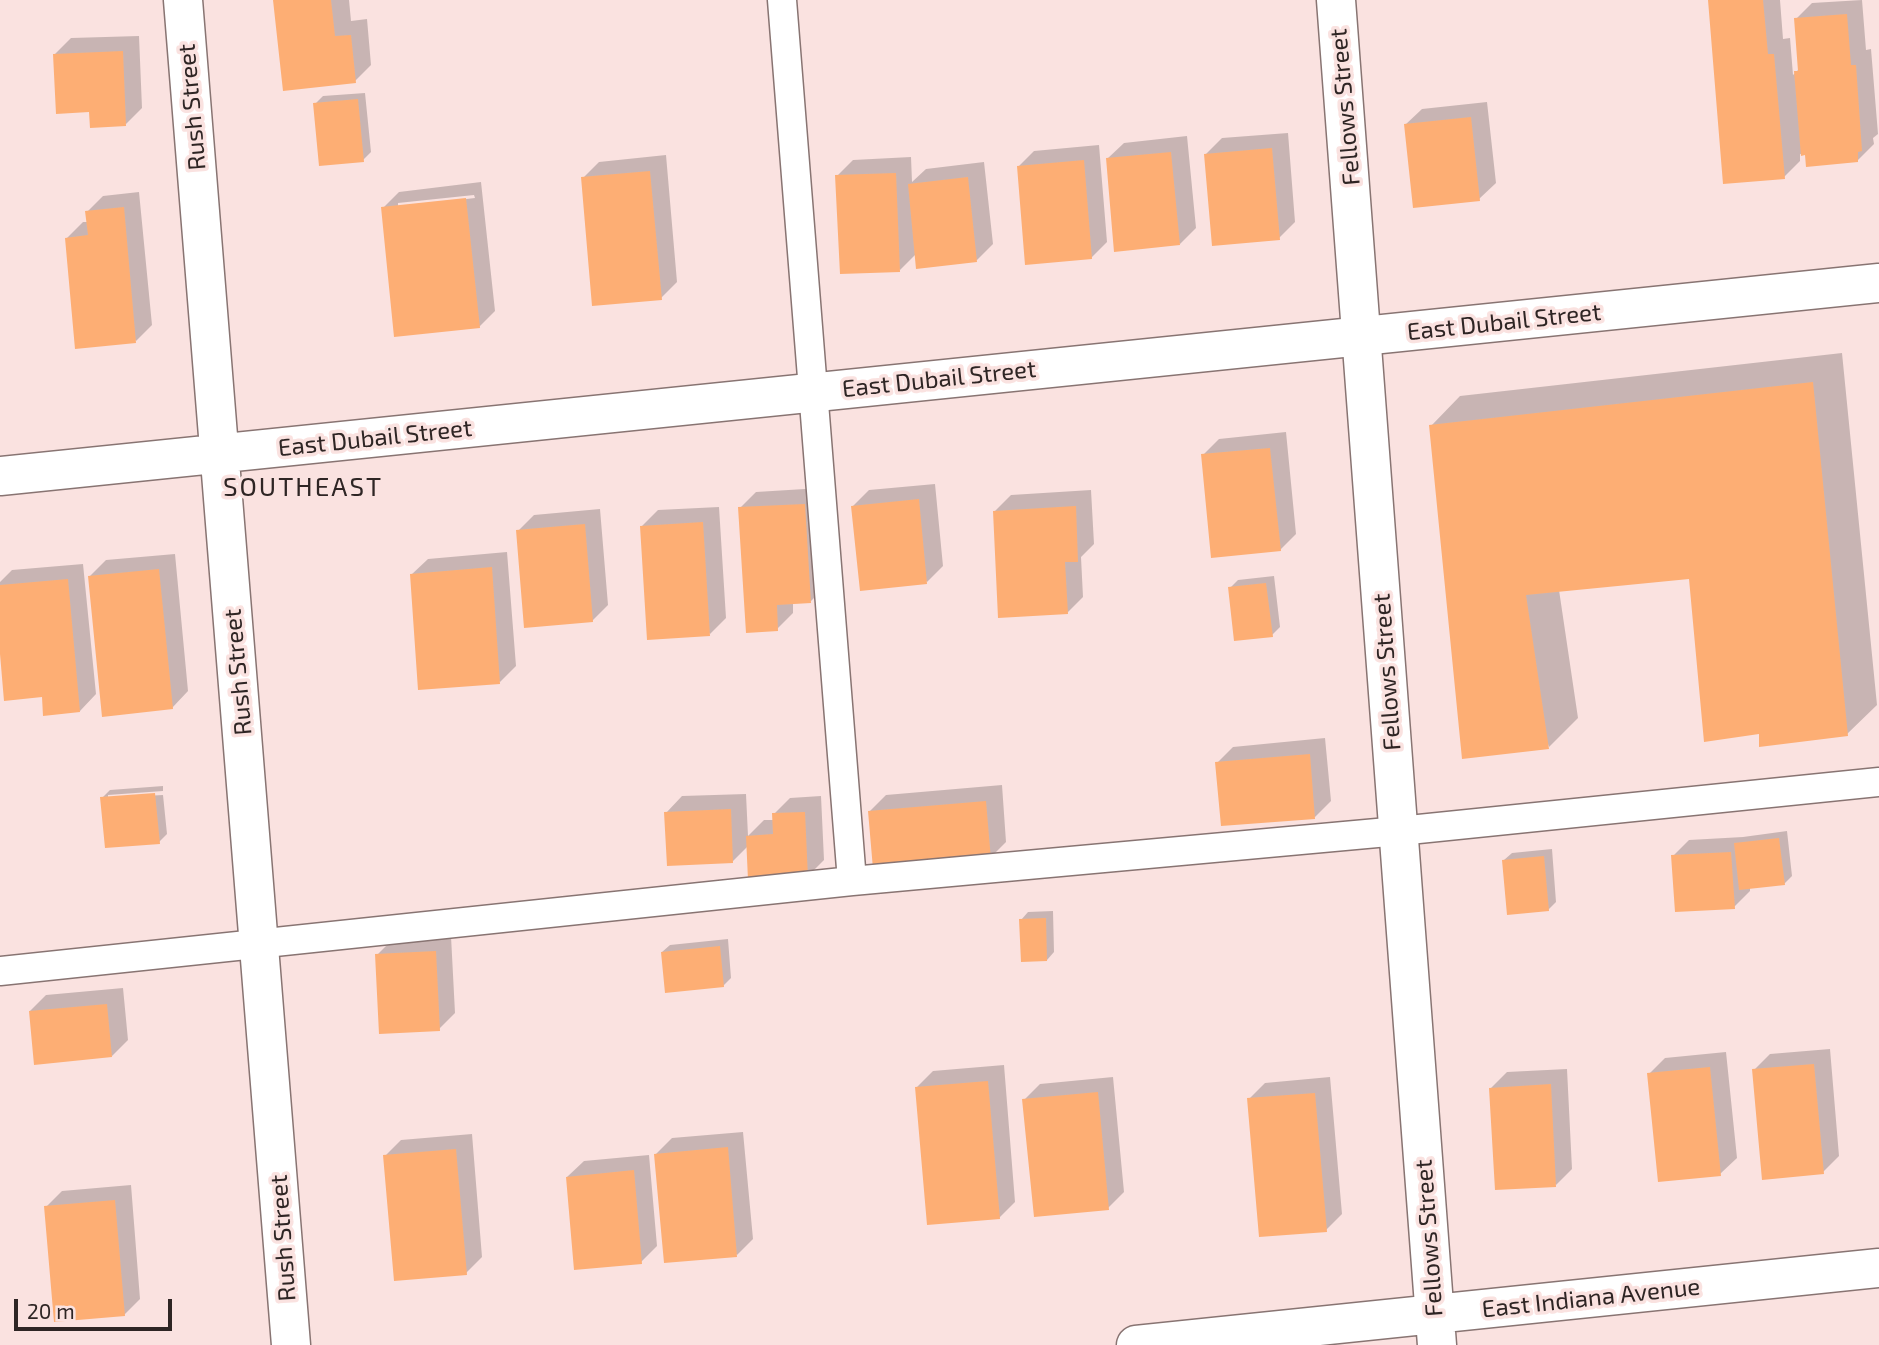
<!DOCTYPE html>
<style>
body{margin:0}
#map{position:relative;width:1879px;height:1345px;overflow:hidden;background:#fae2e0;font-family:"Exo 2",sans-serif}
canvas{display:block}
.scale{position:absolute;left:14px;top:1299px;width:158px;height:32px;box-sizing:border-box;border:4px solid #2e2524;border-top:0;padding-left:9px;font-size:21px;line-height:24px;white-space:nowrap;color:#2e2524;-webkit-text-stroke:5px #fae2e0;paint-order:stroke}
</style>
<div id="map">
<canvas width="1879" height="1345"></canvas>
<div class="scale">20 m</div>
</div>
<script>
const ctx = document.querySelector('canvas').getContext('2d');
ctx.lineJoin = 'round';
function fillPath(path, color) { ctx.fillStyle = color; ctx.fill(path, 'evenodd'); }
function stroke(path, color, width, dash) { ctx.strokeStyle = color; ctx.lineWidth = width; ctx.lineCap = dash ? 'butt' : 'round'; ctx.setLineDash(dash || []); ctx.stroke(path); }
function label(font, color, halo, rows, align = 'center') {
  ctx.font = font + ' "Exo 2",sans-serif'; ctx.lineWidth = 7; ctx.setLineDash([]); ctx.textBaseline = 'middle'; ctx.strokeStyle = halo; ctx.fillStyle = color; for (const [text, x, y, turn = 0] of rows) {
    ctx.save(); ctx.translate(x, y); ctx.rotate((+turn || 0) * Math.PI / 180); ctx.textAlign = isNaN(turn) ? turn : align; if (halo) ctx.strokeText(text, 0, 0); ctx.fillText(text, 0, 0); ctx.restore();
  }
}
fillPath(new Path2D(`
 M275,0h74l2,21 16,-2 4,46 -16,16z
 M1710,0h70l3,39 7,-1 3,37 7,-7 -4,-49 16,-16 50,-3 4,50 5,-1 7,85 -5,4 1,6 -16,16 -58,-6v7l-16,16z
 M139,36l3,72 -16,16 -36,-14 -35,-56 16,-16z
 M365,93l6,59 -8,8 -48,-56 8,-8z
 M1487,102l9,81 -17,16 -74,-74 17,-16z
 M1288,133l7,89 -16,16 -73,-84 16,-16z
 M1187,136l9,92 -16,16 -73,-85 17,-16z
 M1099,145l8,97 -16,16 -73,-91 16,-16z
 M666,155l11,127 -16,16 -78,-120 16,-16z
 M911,157l1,25 14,-13 58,-7 9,82 -16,16 -60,-7 -17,17 -63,-94 16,-16z
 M481,182l14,129 -16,16 -96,-119 16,-16zM474,195l1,3 -77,9v-4z
 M139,192l13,133 -16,16 -69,-103 16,-16h5l-1,-10 16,-16z
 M1842,353l35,352 -30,29 -86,-2 -71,-155 -131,13 19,128 -29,29 -118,-321 29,-30z
 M1286,432l10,102 -16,16 -77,-95 16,-16z
 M935,484l8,82 -16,16 -74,-76 16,-16z
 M821,488l6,97 -16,16 -18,1v11l-16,16 -37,-121 16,-16z
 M1091,490l3,54 -13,13 2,40 -16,16 -72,-102 16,-16z
 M719,507l7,111 -16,16 -68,-108 16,-16z
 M600,509l8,96 -16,16 -74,-90 16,-16z
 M507,552l9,114 -16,16 -89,-107 17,-16z
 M175,554l13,137 -16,17 -82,-132 16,-16z
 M83,564l13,130 -16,17 -36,-15 -44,-61v-53l12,-12z
 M1274,576l6,51 -8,8 -42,-47 8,-8z
 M1325,738l6,63 -16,16 -98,-54 16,-16z
 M1002,785l4,57 -16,16 -120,-47 16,-16z
 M163,786v5l-55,4v3l55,-3 4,39 -8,8 -57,-44 8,-8z
 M746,794l2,42 16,-16h10v-6l16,-16 31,-2 3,64 -16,16 -60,-30 -15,15 -67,-48 16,-17z
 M1787,831l5,45 -8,8 -34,3v4l-16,16 -61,-51 16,-16 54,-3z
 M1552,849l4,53 -8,8 -44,-50 8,-7z
 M1053,911l1,41 -7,8 -26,-40 7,-8z
 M451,936l4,77 -16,16 -62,-74 16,-16z
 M728,939l3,39 -8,8 -61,-34 8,-7z
 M123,988l5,52 -16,16 -82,-45 16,-16z
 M1830,1049l9,107 -16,16 -69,-102 16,-16z
 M1726,1052l11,106 -17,16 -71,-100 16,-16z
 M1004,1065l11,137 -16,16 -82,-131 16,-16z
 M1567,1069l5,100 -16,16 -65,-97 16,-16z
 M1113,1077l11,115 -16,16 -84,-108 16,-16z
 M1330,1077l12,137 -16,16 -77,-131 16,-16z
 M743,1132l10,107 -16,16 -81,-101 16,-16z
 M472,1134l10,123 -16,16 -81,-117 16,-16z
 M649,1155l8,91 -16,16 -74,-85 17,-16z
 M131,1185l9,114 -16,16 -78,-108 16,-16z`), '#0003');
fillPath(new Path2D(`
 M273,0h58l4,36 16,-1 5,48 -73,8z
 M1708,0h55l5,54h6l11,125 -62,5z
 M1847,14l4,51h5l6,86 -4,1v10l-52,5 -1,-12 -4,1 -7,-85h4l-4,-53z
 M123,51l3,75 -36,2 -1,-16 -33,2 -3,-60z
 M358,99l6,63 -45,4 -6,-63z
 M1471,117l9,84 -67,7 -9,-84z
 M1272,148l8,92 -68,6 -8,-92z
 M1171,152l9,93 -66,7 -8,-94z
 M1084,160l8,99 -67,6 -8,-99z
 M650,171l12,129 -70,6 -11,-129z
 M896,173l4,99 -60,2 -5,-99z
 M968,177l9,85 -61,7 -8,-85z
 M466,198l14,130 -86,9 -13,-130z
 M124,207l12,136 -61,6 -10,-111 23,-3 -3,-24z
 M1813,382l35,354 -89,11v-13l-55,8 -15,-163 -163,16 23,154 -87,10 -33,-334z
 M1270,448l11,103 -70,7 -10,-104z
 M919,499l8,85 -67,7 -9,-85z
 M805,504l6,99 -34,2 1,26 -32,2 -8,-126z
 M1076,506l2,56h-13l3,52 -70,4 -5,-107z
 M703,522l7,114 -63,4 -7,-114z
 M585,524l8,98 -69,6 -8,-98z
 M492,567l8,117 -82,6 -8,-116z
 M159,569l14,140 -71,8 -14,-141z
 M68,579l12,133 -37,4 -1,-19 -38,4 -4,-47v-69z
 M1266,583l7,54 -39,4 -6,-54z
 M1310,754l5,65 -94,7 -6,-64z
 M155,793l5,51 -55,4 -5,-51z
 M986,801l5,59 -118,9 -5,-58z
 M731,809l2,54 -66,3 -3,-54z
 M805,812l3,66 -60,2 -2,-44 27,-2 -1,-21z
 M1779,838l6,47 -46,5 -5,-47z
 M1731,852l4,57 -60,3 -4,-57z
 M1544,856l5,55 -42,4 -5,-55z
 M1046,918l1,43 -26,1 -2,-43z
 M720,946l4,41 -59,6 -4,-41z
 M436,951l4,80 -61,3 -4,-80z
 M107,1004l5,53 -78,8 -5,-54z
 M1814,1064l10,110 -62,6 -10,-111z
 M1710,1067l11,109 -63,6 -11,-109z
 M988,1081l12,138 -73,6 -12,-138z
 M1551,1084l5,103 -61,3 -6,-102z
 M1098,1092l11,118 -75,7 -12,-118z
 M1315,1093l12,139 -68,5 -12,-139z
 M728,1147l9,110 -73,6 -10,-109z
 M456,1149l11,126 -73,6 -11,-126z
 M634,1170l8,94 -68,6 -8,-93z
 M115,1200l10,116 -71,6 -10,-116z`), '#fdae74');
const service = new Path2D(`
 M782,0l70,881
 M0,971l852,-90 547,-50 480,-49`);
const minor = new Path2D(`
 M183,0l108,1345
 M0,476l1879,-193`);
const tertiary = new Path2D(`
 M1336,0l101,1345
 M1136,1345l743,-77`);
stroke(service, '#887472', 31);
stroke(minor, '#887472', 41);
stroke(tertiary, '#887472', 41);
stroke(service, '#fff', 28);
stroke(minor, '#fff', 38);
stroke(tertiary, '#fff', 38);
label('24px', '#2e2524', '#fae2e0', [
 ["Rush Street",192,107,-95],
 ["Fellows Street",1345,107,-95],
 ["East Dubail Street",1504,322,-6],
 ["East Dubail Street",939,379,-6],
 ["East Dubail Street",375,438,-6],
 ["Rush Street",238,672,-95],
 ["Fellows Street",1387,672,-94],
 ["Rush Street",283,1238,-94],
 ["Fellows Street",1429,1238,-94],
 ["East Indiana Avenue",1591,1298,-6]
]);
ctx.letterSpacing = '2px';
label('26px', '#2e2524', '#fae2e0', [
 ["SOUTHEAST",303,487]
]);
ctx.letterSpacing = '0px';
</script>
